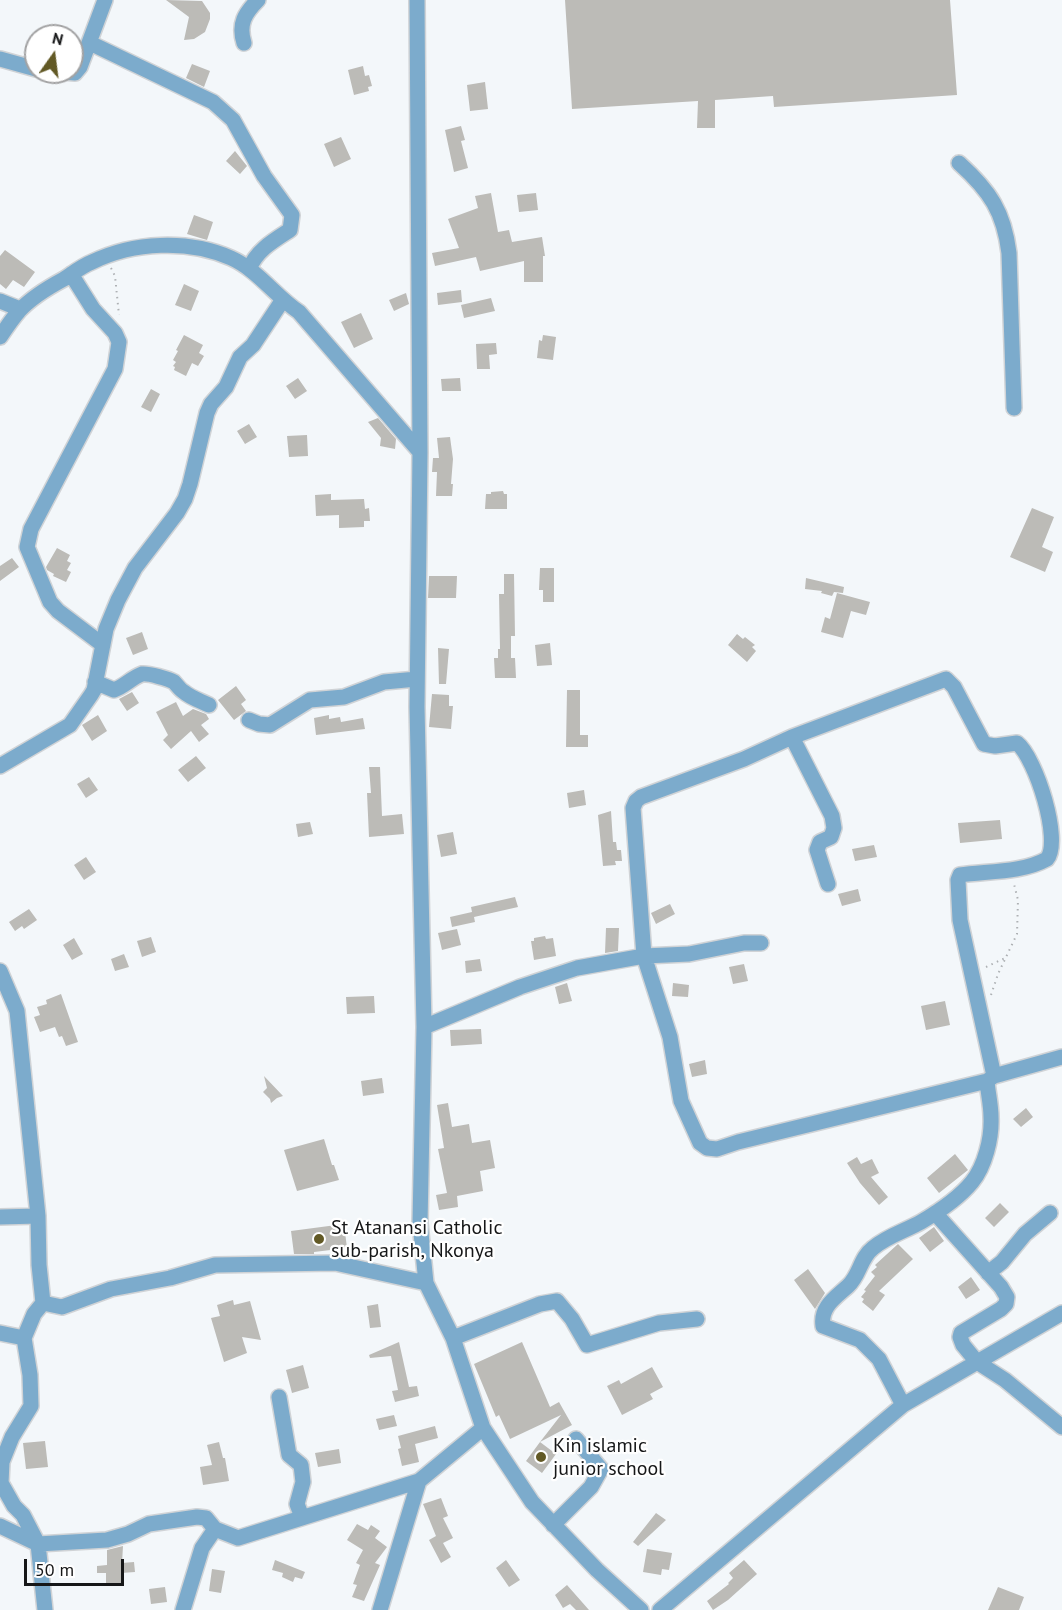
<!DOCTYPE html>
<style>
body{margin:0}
#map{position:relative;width:1062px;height:1610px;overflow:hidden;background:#f3f7fa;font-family:"PT Sans",sans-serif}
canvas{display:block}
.north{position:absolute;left:24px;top:24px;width:60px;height:60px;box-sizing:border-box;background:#fff;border:2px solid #a2a2a3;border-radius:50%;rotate:14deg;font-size:16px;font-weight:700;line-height:24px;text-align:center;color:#161718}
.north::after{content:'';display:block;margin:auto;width:21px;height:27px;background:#625925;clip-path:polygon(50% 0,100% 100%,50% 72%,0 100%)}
.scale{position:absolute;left:24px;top:1559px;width:100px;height:27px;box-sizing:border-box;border:3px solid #161718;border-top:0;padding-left:8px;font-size:18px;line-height:21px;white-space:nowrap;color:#161718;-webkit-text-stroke:4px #fff;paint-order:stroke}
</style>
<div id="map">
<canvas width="1062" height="1610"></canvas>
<div class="north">N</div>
<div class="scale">50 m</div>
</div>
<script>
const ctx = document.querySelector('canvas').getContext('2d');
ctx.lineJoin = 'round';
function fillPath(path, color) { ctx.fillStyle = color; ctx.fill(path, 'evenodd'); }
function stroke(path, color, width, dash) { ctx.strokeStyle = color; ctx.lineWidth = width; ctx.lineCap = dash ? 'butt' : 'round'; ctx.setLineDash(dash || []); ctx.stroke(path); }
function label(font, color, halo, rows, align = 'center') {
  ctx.font = font + ' "PT Sans",sans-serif'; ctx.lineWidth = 4.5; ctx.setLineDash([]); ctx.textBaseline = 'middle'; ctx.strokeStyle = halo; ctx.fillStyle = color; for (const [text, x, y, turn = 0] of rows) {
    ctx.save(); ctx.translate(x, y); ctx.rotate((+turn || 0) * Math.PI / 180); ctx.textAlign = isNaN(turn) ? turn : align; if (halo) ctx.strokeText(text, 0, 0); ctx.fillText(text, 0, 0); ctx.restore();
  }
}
fillPath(new Path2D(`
 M166,0l36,1 8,12v6l-5,13 -11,7 -10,1 5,-23z
 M565,0h385l7,95 -183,12 -1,-11 -58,4v28h-18l1,-27 -126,8z
 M192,64l18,7 -6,16 -18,-9z
 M363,66l2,10 4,-1 3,11 -4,1 1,4 -15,4 -6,-25z
 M485,82l3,27 -18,2 -3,-26z
 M461,126l4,14 -4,1 7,27 -14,4 -9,-42z
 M341,137l10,22 -17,8 -10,-23z
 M235,151l12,15 -7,8 -14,-13z
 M491,193l7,39 11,-2 3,12 30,-5 3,19h-2v26h-19v-21l-44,10 -4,-14 -41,9 -3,-13 27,-5 -11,-29 30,-11 -3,-12z
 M536,193l2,17 -19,2 -2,-17z
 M194,215l19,7 -6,18 -20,-6z
 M5,250l30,22 -11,15 -11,-7 -7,9 -6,-5v-28z
 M184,284l15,7 -8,20 -16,-6z
 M461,290l1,12 -24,3 -1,-12z
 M406,293l3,11 -15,7 -5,-11z
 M491,298l4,13 -31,7 -3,-13z
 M361,313l12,26 -19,9 -13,-26z
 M184,335l19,10 -4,8 5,3 -6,10 -6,-3 -6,13 -12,-6 1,-3 -2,-1 3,-4 -3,-2 5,-9 -2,-1z
 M543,335l13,2 -3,23 -16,-2 2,-18 3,1z
 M496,343l1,11 -8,1 1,14h-13l-1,-25z
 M298,378l9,13 -12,8 -9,-13z
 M460,378l1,13h-19l-1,-12z
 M151,389l9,5 -9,18 -10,-5z
 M378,418l18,21 -1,10 -15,-3 1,-8 -13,-16z
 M249,424l8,13 -12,7 -8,-13z
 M307,435l1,21 -19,1 -2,-21z
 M450,437l3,22 -2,25h2l-1,12h-16l1,-24h-5l1,-14h6l-2,-20z
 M503,491l1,3h3v15h-22l1,-15h5v-2z
 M331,494v6l33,-1 1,10 4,-1 1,13h-6v6l-25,1v-13l-23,1 -1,-21z
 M1032,508l22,9 -12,30 11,5 -8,20 -35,-15z
 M57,548l13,7 -3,6 4,2 -4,7 4,2 -5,10 -13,-6 1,-2 -7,-4 -1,-3z
 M12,558l7,9 -19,14v-15z
 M540,568h14v34h-11v-12h-4z
 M504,574h10l1,62h-4v22h4l1,20h-21l-1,-20h4v-9h2l-1,-55h5z
 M429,576h28l-1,22h-28z
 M806,578l38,9 -1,6 -9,-1 -2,4 -11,-3 1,-2 -17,-2z
 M837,593l33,9 -4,13 -15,-4 -8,27 -22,-6 4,-15 5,2z
 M142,632l6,17 -15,6 -7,-17z
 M737,634l6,5 2,-2 10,8 -3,2 4,4 -9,11 -19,-17z
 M550,643l2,22 -15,1 -2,-21z
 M438,648l11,1 -3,35h-7z
 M236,686l10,14 -5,4 5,7 -12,9 -16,-20z
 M567,690h13v45h8v12h-22z
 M132,692l7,11 -12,8 -8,-12z
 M432,694l17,1v11h4l-2,23 -22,-2z
 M176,702l7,14 10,-7 13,5 3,5 -8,6 8,9 -10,8 -8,-11 -20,18 -8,-9 5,-5 -12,-23z
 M98,715l9,16 -15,10 -10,-16z
 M329,715v4l11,-2 1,5 22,-4 2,11 -49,6 -2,-17z
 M196,756l10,12 -18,14 -10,-12z
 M369,767h11l2,49 20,-2 2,20 -35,3 -2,-44h4z
 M89,777l9,13 -12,8 -9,-14z
 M584,790l2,15 -17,3 -2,-15z
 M611,811l2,31h3l1,8h4l1,11h-7l1,4 -13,1 -5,-51z
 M1000,820l2,19 -42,4 -2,-20z
 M310,822l3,12 -15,3 -2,-13z
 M453,832l4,22 -16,3 -4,-22z
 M874,845l3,12 -22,4 -3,-12z
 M86,857l10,15 -12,8 -10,-15z
 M858,889l3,12 -19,5 -4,-12z
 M515,897l3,10 -44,10 1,5 -23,5 -2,-10 22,-5 -1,-5z
 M670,904l5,10 -19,10 -5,-11z
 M29,909l8,11 -13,9 -2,-3 -7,5 -6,-9z
 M606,928h13l-1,23 -13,2z
 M457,929l4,16 -19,5 -4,-17z
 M545,936l1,3 7,-1 3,18 -22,4 -3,-19h3v-3z
 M151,937l5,15 -14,5 -5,-16z
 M74,938l9,16 -11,6 -9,-15z
 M124,954l5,13 -14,4 -4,-12z
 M480,959l2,12 -16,2 -1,-12z
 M744,964l4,17 -15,3 -4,-17z
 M567,983l5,18 -13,3 -4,-17z
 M673,983l16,2 -1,12 -16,-1z
 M61,994l17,48 -12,4 -4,-10 -3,1 -4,-10 -15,5 -6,-15 6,-2 -3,-8 10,-3 -1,-4z
 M374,996l1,17 -28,1 -1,-17z
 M945,1001l5,24 -24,5 -5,-24z
 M481,1029l1,15 -31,2 -1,-16z
 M705,1060l2,14 -15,3 -3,-13z
 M264,1076l19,20 -6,2 -6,5 -1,-4 -7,-7 4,-4z
 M382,1078l2,15 -21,3 -2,-15z
 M448,1103l4,24 17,-3 3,19 18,-3 5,28 -15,3 3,20 -26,5 1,11 -19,3 -3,-15 11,-2 -9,-44 6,-1 -7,-43z
 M1026,1108l7,9 -12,10 -8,-8z
 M324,1139l8,26h2l5,15 -42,11 -13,-41z
 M955,1154l13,16 -29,23 -12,-15z
 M857,1157l4,7 11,-5 7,14 -8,4 17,20 -9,8 -19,-22 -13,-20z
 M1000,1203l9,9 -15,15 -9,-9z
 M344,1224l3,24 -33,4v2h-20l-3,-23z
 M934,1227l10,14 -14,11 -11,-14z
 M898,1244l15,15 -34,32 6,4 -12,16 -11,-9 2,-3 -3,-2 5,-6 -2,-1 11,-14 -4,-4 6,-5 -2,-2z
 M808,1269l17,24 -10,16 -21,-29z
 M971,1277l9,13 -14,9 -8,-12z
 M233,1300l1,5 16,-4 11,39 -19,-3 5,16 -23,9 -13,-44 9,-2 -3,-11z
 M378,1304l3,23 -11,1 -3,-22z
 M399,1342l10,45 8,-1 2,10 -24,6 -3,-11 6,-1 -7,-34 -21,2 -1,-3z
 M522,1342l28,65 9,-5 13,23 -32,17 21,-27 -51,24 -11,-24 -3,2 -22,-53z
 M303,1365l6,23 -17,5 -6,-23z
 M652,1367l11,20 -13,7 3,5 -31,16 -15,-29 12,-6 2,4z
 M394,1415l3,11 -18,4 -3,-11z
 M435,1426l3,12 -23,6 4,18 -17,4 -4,-17 3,-1 -3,-12z
 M45,1441l3,26 -22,2 -3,-26z
 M219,1442l4,16h2l4,23 -26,4 -3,-18 12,-2 -5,-20z
 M540,1442l16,12 -14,19 -16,-12z
 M339,1449l2,14 -23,4 -3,-14z
 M441,1498l7,18 -5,2 10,20 -10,5 8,14 -10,6 -12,-23 7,-4 -13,-32z
 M656,1513l10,7 -28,26 -5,-4z
 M357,1524l11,6 3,-5 9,6 -5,7 12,9 -12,16 5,2 -16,36 -12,-4 5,-12 -4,-1 7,-19 -4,-2 7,-13 -16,-10z
 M123,1546l-1,17 12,-1 1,10 -14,1v13h-15v-13h-9v-7l10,-1v-15z
 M647,1549l25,4 -3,17 -7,-1 -1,6 -18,-3z
 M275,1560l30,12 -3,7 -7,-2 -2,5 -11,-5 1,-4 -11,-3z
 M506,1560l14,20 -11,7 -13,-19z
 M744,1560l13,14 -29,26 -15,10 -6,-9 22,-17 -1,-1 5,-5 -4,-5z
 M212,1569l13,2 -4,22 -12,-2z
 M567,1585l22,25h-13l-6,-6 -7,4 -8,-13z
 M165,1587l2,15 -16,2 -2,-15z
 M998,1587l26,10 -5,13h-31z`), '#bcbbb7');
const minor = new Path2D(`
 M417,0l3,452 -3,255 7,320 -4,196 6,60 27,55 30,90 49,74 65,68 44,40
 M90,43l123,59 20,18 31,56 28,39 -2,15c-17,11 -33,20 -41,39
 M244,43c-6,-19 1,-30 14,-43
 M0,59l36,10
 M63,72l12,1 5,-6 25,-67
 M959,163c31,28 45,49 50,90l5,155
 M71,274l22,35 22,24 4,9 -4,27 -84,160 -4,18 23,55 8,9 45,34
 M0,301l20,8
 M0,337c6,-9 12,-18 19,-26 12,-13 30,-24 45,-32 9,-6 18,-13 28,-17 41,-20 96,-23 139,-4 27,12 44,38 68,54l121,140
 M95,682l19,8c10,-3 17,-12 28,-16 6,-1 27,5 32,8 3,3 6,8 10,10 7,6 17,9 25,13
 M249,720l10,4 11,1 40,-25 34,-3 40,-15 33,-3
 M792,737l-48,22 -103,38 -5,4 -3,7 11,148 26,81 11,64 19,42 7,5 10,1 21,-7 249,-61
 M0,766l70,-41 21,-30 3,-5 12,-61 12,-29 17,-32 42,-55 8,-14 5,-15 17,-71 4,-9 15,-17 14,-30 13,-12 29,-44
 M828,884l-11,-34 3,-8 11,-5 3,-9 -2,-12 -40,-79 154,-58 8,8 30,57 11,2 22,-3c19,15 45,98 30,116 -25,14 -60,12 -87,16l-2,5 2,40 34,156 -7,5c1,12 4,24 4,36 1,21 -6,49 -19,65 -13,16 -34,30 -51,40 -16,9 -34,14 -48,26 -13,10 -13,27 -25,38 -13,12 -28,21 -25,40l37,14 19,19 24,46
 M0,971l17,40 21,205 1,49 4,38 -9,11 -10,24 6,37 1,31 -19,31 -10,25 -1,21 13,23 9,9 15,29 69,-4 21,-6 21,-10 48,-7 9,1 9,11 -13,19 -19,62
 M424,1027l96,-40 57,-19 67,-12 45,-2 55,-11h17
 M994,1076l68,-19
 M935,1213l66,74 6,10 -1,7 -5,5 -40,24 -1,4 3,8 14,17 28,18 57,47
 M0,1217l38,-1
 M988,1273l14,-11 23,-28 25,-21
 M43,1303l19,4 49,-18 59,-11 45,-13 120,-2 91,20
 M0,1333l24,5
 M453,1338l87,-34 17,-3 15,18 15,26 72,-22 38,-4
 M279,1397l10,58 12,10 2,17 -6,22 5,13
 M553,1525l38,-38 10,-18 -25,-30
 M0,1526l38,18 7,66
 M215,1529l23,9 181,-57 64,-53
 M380,1610l39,-129
 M660,1610l243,-205 159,-92`);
stroke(minor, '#d0d3d6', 18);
stroke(new Path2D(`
 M111,268l4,8 4,39
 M986,967l19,-9
 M991,995l7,-21 19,-40 1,-34 -4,-16`), '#aeb1b4', 2, [1.5, 4.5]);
stroke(minor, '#7cabcc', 15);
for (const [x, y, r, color] of [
 [319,1239,6,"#625925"],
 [541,1457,6,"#625925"]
]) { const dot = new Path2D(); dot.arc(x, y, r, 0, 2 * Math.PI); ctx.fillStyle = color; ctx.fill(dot); stroke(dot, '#fff', 2); }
label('20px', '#161718', '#fff', [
 ["St Atanansi Catholic",331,1228],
 ["sub-parish, Nkonya",331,1251],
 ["Kin islamic",553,1446],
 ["junior school",553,1469]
], 'left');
</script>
